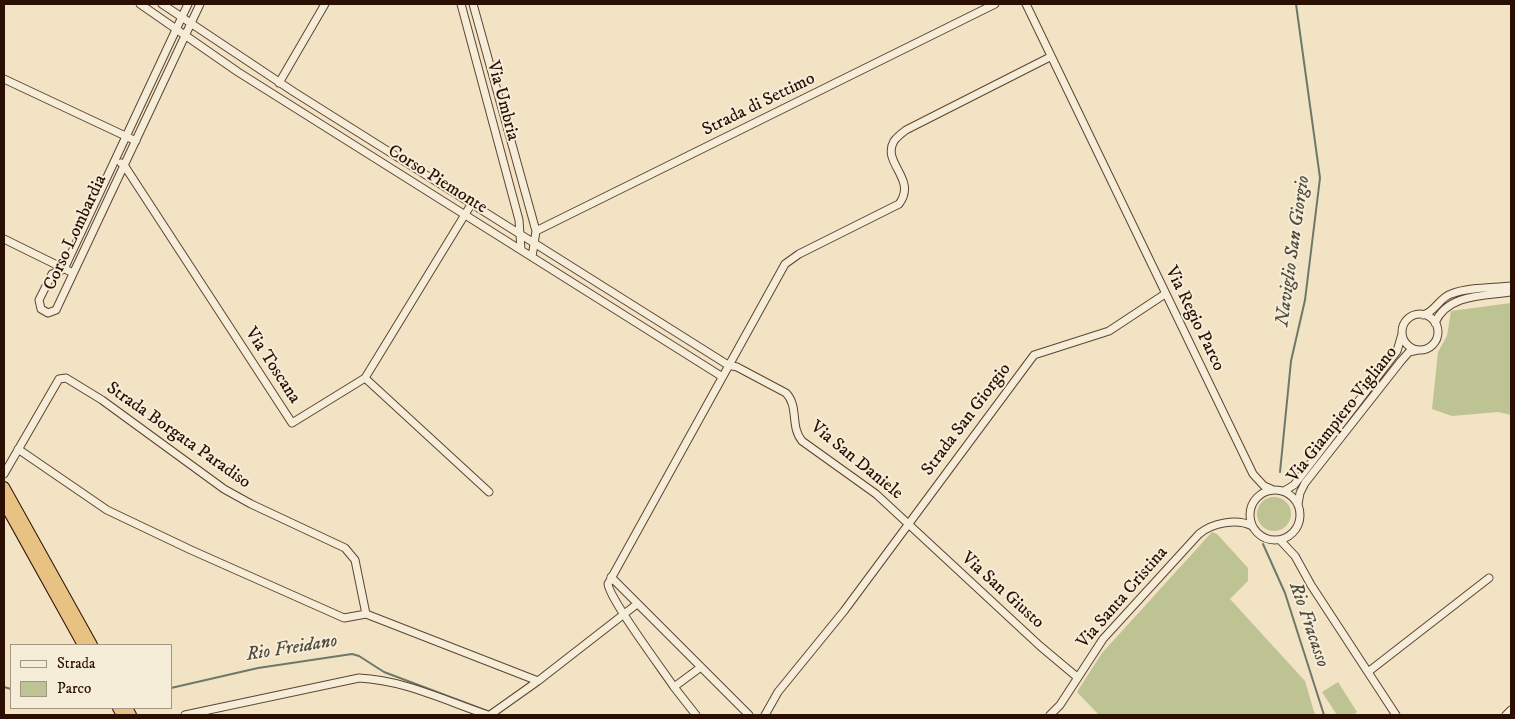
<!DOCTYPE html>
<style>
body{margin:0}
#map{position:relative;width:1515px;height:719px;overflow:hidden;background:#f1e3c4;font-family:"IM FELL DW Pica",serif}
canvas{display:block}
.frame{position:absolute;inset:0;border:5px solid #2b0f03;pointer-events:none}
.legend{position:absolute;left:10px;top:644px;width:162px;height:65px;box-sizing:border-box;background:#f6edd9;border:1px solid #a59483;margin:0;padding:6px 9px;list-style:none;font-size:15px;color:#2b0f03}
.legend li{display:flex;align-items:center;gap:10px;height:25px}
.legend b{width:25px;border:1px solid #a59483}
</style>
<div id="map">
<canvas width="1515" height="719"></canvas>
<div class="frame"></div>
<ul class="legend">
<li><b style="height:6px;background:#f6edd9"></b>Strada</li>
<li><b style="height:14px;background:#bdc392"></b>Parco</li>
</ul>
</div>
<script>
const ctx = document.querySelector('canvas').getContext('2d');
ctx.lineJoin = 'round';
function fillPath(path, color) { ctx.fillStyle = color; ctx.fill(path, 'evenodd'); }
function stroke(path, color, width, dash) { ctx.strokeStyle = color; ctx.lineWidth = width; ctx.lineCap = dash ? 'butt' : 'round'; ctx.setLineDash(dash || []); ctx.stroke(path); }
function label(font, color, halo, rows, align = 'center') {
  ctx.font = font + ' "IM FELL DW Pica",serif'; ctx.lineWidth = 4; ctx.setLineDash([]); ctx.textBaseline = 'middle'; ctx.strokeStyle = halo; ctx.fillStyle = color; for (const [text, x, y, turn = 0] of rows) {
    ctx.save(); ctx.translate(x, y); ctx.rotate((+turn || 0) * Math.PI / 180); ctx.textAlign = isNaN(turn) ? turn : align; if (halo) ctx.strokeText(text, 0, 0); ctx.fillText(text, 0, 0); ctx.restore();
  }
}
fillPath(new Path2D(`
 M1511,303v112l-13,-3 -46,4 -20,-7 6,-57 9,-16 4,-25z
 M1257 514a17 17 0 1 1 34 0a17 17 0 1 1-34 0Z
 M1212,532l5,2 31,34v13l-18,18 75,82 10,34h-216l-22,-23 25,-39z
 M1338,682l19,30 -4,3h-16l-15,-23z`), '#bdc392');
stroke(new Path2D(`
 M1280,472l11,-111 14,-61 15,-122 -24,-174
 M1263,544l22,49 39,122
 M4,687l7,2
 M171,688l87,-20 94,-14 7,2 25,16 106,40`), '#6e786a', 2);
const minor = new Path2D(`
 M140,4l98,68 483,304
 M162,4l132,88 434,273 9,2 49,26c13,13 4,34 16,48l74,53 164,152 37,31
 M188,4l-124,265 -12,5 -13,26 2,9 7,4 8,-3 144,-306
 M461,4l58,216 2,30
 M473,4l63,227 -4,26
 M1026,4l227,470 11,12 7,3
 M4,79l132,62
 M279,83l46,-79
 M121,163l3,2 168,258 73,-45 107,-175
 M536,231l459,-227
 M4,239l69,34
 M1402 332a18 18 0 1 1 36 0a18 18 0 1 1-36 0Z
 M1423,315c12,-3 16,-17 28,-21 18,-7 42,-6 60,-8
 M1435,323c12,-29 49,-27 76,-31
 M365,378l124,114
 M18,449l89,61 84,40 153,68 22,-4 172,67 99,-77
 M4,474l55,-95 7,-1 36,22 122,89 27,15 94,44 10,12 11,54
 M1250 515a25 25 0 1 1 50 0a25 25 0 1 1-50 0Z
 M1284,491l10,-6 103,-134 5,-17
 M1298,504l2,-11 5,-10 96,-122 8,-9 9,-2
 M1280,540l15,16 16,29 85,130
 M611,577l138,138
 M701,667l-27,20c-12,-18 -64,-87 -66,-103l177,-320 14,-10 100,-50c19,-25 -18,-41 -5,-63 3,-4 8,-8 12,-11l144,-73
 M1368,672l121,-94
 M674,687l22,28
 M185,715l174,-37c45,2 87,23 129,37
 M490,715l48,-34
 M765,715l13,-23 66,-81 190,-256 75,-24 56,-37
 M1050,715l10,-10 43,-66 96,-105c13,-11 38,-16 53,-8
 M1506,715l5,-5`);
const highway = new Path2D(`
 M4,487l88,158
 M4,503l79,142
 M118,708l4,7
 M127,708l4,7`);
stroke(minor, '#5c4433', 9);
stroke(highway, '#2b0f03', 12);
stroke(minor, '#f6edd9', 7);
stroke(highway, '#e8c282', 10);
label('18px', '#2b0f03', '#f6edd9', [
 ["Via Umbria",502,101,75],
 ["Strada di Settimo",759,105,-26],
 ["Corso Piemonte",437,180,32],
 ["Corso Lombardia",76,233,-65],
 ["Via Regio Parco",1194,319,64],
 ["Via Toscana",272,366,57],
 ["Via Giampiero Vigliano",1343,415,-52],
 ["Strada San Giorgio",967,420,-53],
 ["Strada Borgata Paradiso",178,436,35],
 ["Via San Daniele",856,461,39],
 ["Via San Giusto",1002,591,42],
 ["Via Santa Cristina",1123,598,-49]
]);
label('italic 19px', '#524c3f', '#f6edd9', [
 ["Naviglio San Giorgio",1294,251,-82],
 ["Rio Fracasso",1308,625,71],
 ["Rio Freidano",292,649,-9]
]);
</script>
